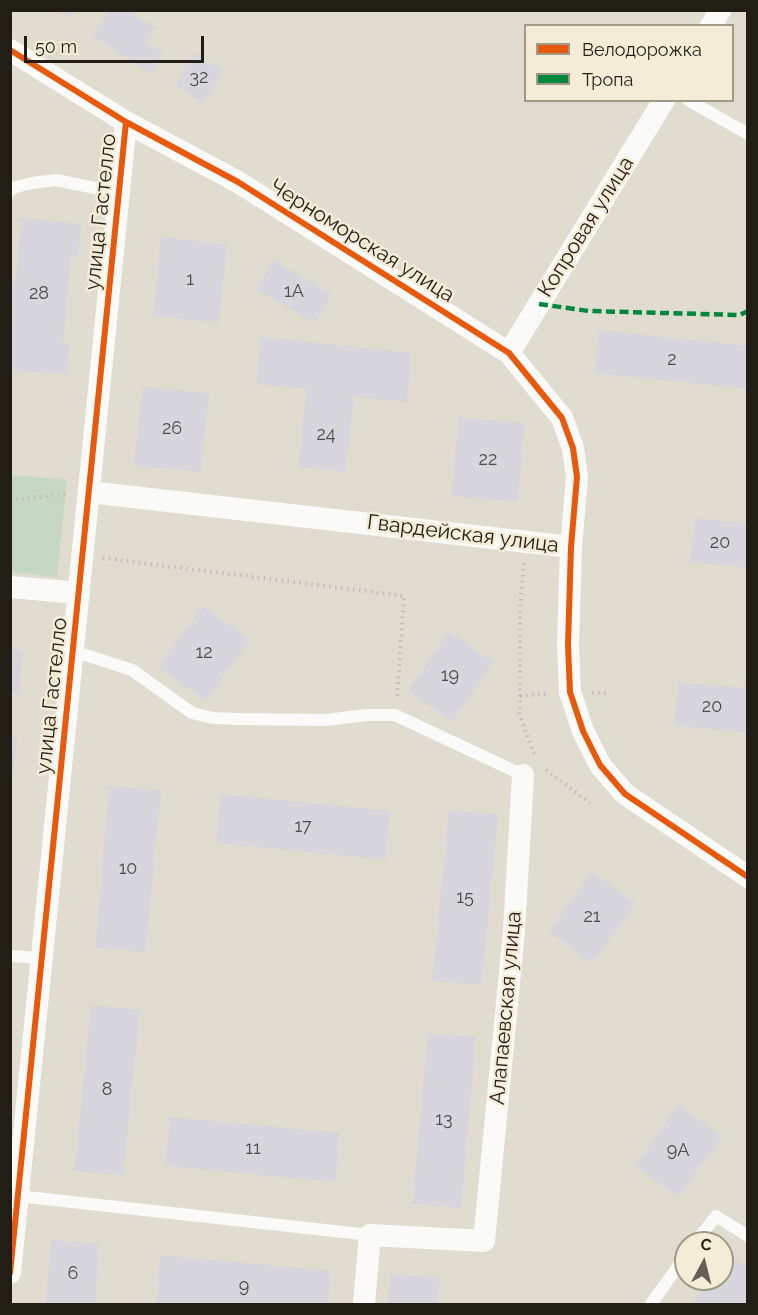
<!DOCTYPE html>
<meta charset="utf-8">
<style>
body{margin:0}
#map{position:relative;width:758px;height:1315px;overflow:hidden;background:#e0dcd0;font-family:Raleway,sans-serif}
canvas{display:block}
.frame{position:absolute;inset:0;border:12px solid #211e16;pointer-events:none}
.legend{position:absolute;left:524px;top:24px;width:210px;height:78px;box-sizing:border-box;background:#f4ecd6;border:2px solid #a09a89;margin:0;padding:8px 10px;list-style:none;font-size:18px;color:#211e16}
.legend li{display:flex;align-items:center;gap:12px;height:30px}
.legend b{width:30px;border:2px solid #a09a89}
.north{position:absolute;left:674px;top:1231px;width:60px;height:60px;box-sizing:border-box;background:#f4ecd6;border:2px solid #a09a89;border-radius:50%;rotate:7deg;font-size:16px;font-weight:700;line-height:24px;text-align:center;color:#211e16}
.north::after{content:'';display:block;margin:auto;width:21px;height:27px;background:#646057;clip-path:polygon(50% 0,100% 100%,50% 72%,0 100%)}
.scale{position:absolute;left:24px;top:36px;width:180px;height:27px;box-sizing:border-box;border:3px solid #211e16;border-top:0;padding-left:8px;font-size:18px;line-height:21px;white-space:nowrap;color:#211e16;-webkit-text-stroke:4px #f4ecd6;paint-order:stroke}
</style>
<div id="map">
<canvas width="758" height="1315"></canvas>
<div class="frame"></div>
<ul class="legend">
<li><b style="height:8px;background:#e8590c"></b>Велодорожка</li>
<li><b style="height:8px;background:#00873e"></b>Тропа</li>
</ul>
<div class="north">С</div>
<div class="scale">50 m</div>
</div>
<script>
const ctx = document.querySelector('canvas').getContext('2d');
ctx.lineJoin = 'round';
function fillPath(path, color) { ctx.fillStyle = color; ctx.fill(path, 'evenodd'); }
function stroke(path, color, width, dash) { ctx.strokeStyle = color; ctx.lineWidth = width; ctx.lineCap = dash ? 'butt' : 'round'; ctx.setLineDash(dash || []); ctx.stroke(path); }
function label(font, color, halo, rows, align = 'center') {
  ctx.font = font + ' Raleway,sans-serif'; ctx.lineWidth = 5; ctx.setLineDash([]); ctx.textBaseline = 'middle'; ctx.strokeStyle = halo; ctx.fillStyle = color; for (const [text, x, y, turn = 0] of rows) {
    ctx.save(); ctx.translate(x, y); ctx.rotate((+turn || 0) * Math.PI / 180); ctx.textAlign = isNaN(turn) ? turn : align; if (halo) ctx.strokeText(text, 0, 0); ctx.fillText(text, 0, 0); ctx.restore();
  }
}
fillPath(new Path2D(`
 M10,475l57,5 -10,97 -46,-5z`), '#c6d8c3');
fillPath(new Path2D(`
 M58,10h17l-5,8z
 M109,10h17l29,17 -10,16 18,10 -12,21 -58,-38z
 M194,53l29,18 -20,32 -28,-18z
 M21,218l60,6 -3,33h-7l-8,86h7l-3,32 -57,-5 3,-66h-3v-20h5z
 M161,237l66,7 -8,79 -66,-7z
 M273,260l59,34 -17,29 -59,-33z
 M599,330l149,16v43l-154,-16z
 M261,337l151,16 -5,49 -53,-5 -8,75 -48,-5 8,-78 -50,-5z
 M142,387l67,6 -8,79 -67,-6z
 M459,417l66,6 -7,79 -67,-6z
 M694,518l54,6v44l-58,-6z
 M203,606l47,34 -45,61 -47,-34z
 M449,631l44,31 -41,60 -44,-31z
 M10,649l13,1 -4,43h-9z
 M746,665h2v68l-74,-8 4,-43 66,6z
 M10,736h7l-5,51h-2z
 M109,786l52,5 -15,161 -51,-4z
 M220,794l170,17 -4,49 -170,-17z
 M449,810l49,5 -16,170 -50,-4z
 M592,872l44,31 -44,60 -43,-31z
 M91,1005l49,5 -17,165 -49,-4z
 M428,1033l48,4 -15,171 -49,-4z
 M678,1105l44,31 -44,61 -43,-31z
 M170,1117l170,16 -5,49 -170,-16z
 M51,1240l48,4 -4,60h-49z
 M726,1253l22,15v36h-57l18,-25h13v-19z
 M160,1255l171,16 -3,33h-172z
 M390,1274l50,4 -3,26h-50z`), '#d7d6dc');
stroke(new Path2D(`
 M10,500l57,-6
 M103,558l301,38 -7,103
 M524,563l-4,46v107l15,41
 M592,693h17
 M520,696l29,-2
 M546,770l44,33`), '#bfbeba', 4, [1.5, 4.5]);
stroke(new Path2D(`
 M688,100l60,34
 M10,191l2,-3 20,-5 24,-3 63,13
 M73,651l59,19 60,43 21,5 26,1 87,1 41,-5h28l128,60
 M10,956l32,2
 M18,1196l352,39
 M695,1243l21,-27 32,20
 M651,1304l35,-49`), '#fafaf8', 12);
stroke(new Path2D(`
 M711,26l9,-16
 M10,50l116,72 112,60 271,171 53,65 11,30 4,29 -6,70 -3,98 2,47 13,39 17,34 25,29 123,83
 M509,353l155,-253
 M89,492l482,55
 M10,587l69,6
 M10,1273l116,-1151
 M364,1304l6,-69 114,6 30,-310 9,-156`), '#fafaf8', 22);
stroke(new Path2D(`
 M539,304l50,7 151,4 8,-4`), '#00873e', 4.5, [9, 4.5]);
stroke(new Path2D(`
 M10,50l116,72 112,60 271,171 53,65 11,30 4,29 -6,70 -3,98 2,47 13,39 17,34 25,29 123,83
 M10,1273l116,-1151`), '#e8590c', 6);
label('18px', '#4e4c48', null, [
 ["32",199,78],
 ["1",190,280],
 ["1А",294,292],
 ["28",39,294],
 ["2",672,360],
 ["26",172,429],
 ["24",326,435],
 ["22",488,460],
 ["20",720,543],
 ["12",204,653],
 ["19",450,676],
 ["20",712,707],
 ["17",303,827],
 ["10",128,869],
 ["15",465,898],
 ["21",592,917],
 ["8",107,1090],
 ["13",444,1120],
 ["11",253,1149],
 ["9А",678,1151],
 ["6",73,1274],
 ["9",244,1287]
]);
label('21px', '#211e16', '#f4ecd6', [
 ["улица Гастелло",101,212,-84],
 ["Копровая улица",586,227,-58],
 ["Черноморская улица",362,241,32],
 ["Гвардейская улица",463,534,7],
 ["улица Гастелло",52,696,-84],
 ["Алапаевская улица",506,1008,-85]
]);
</script>
